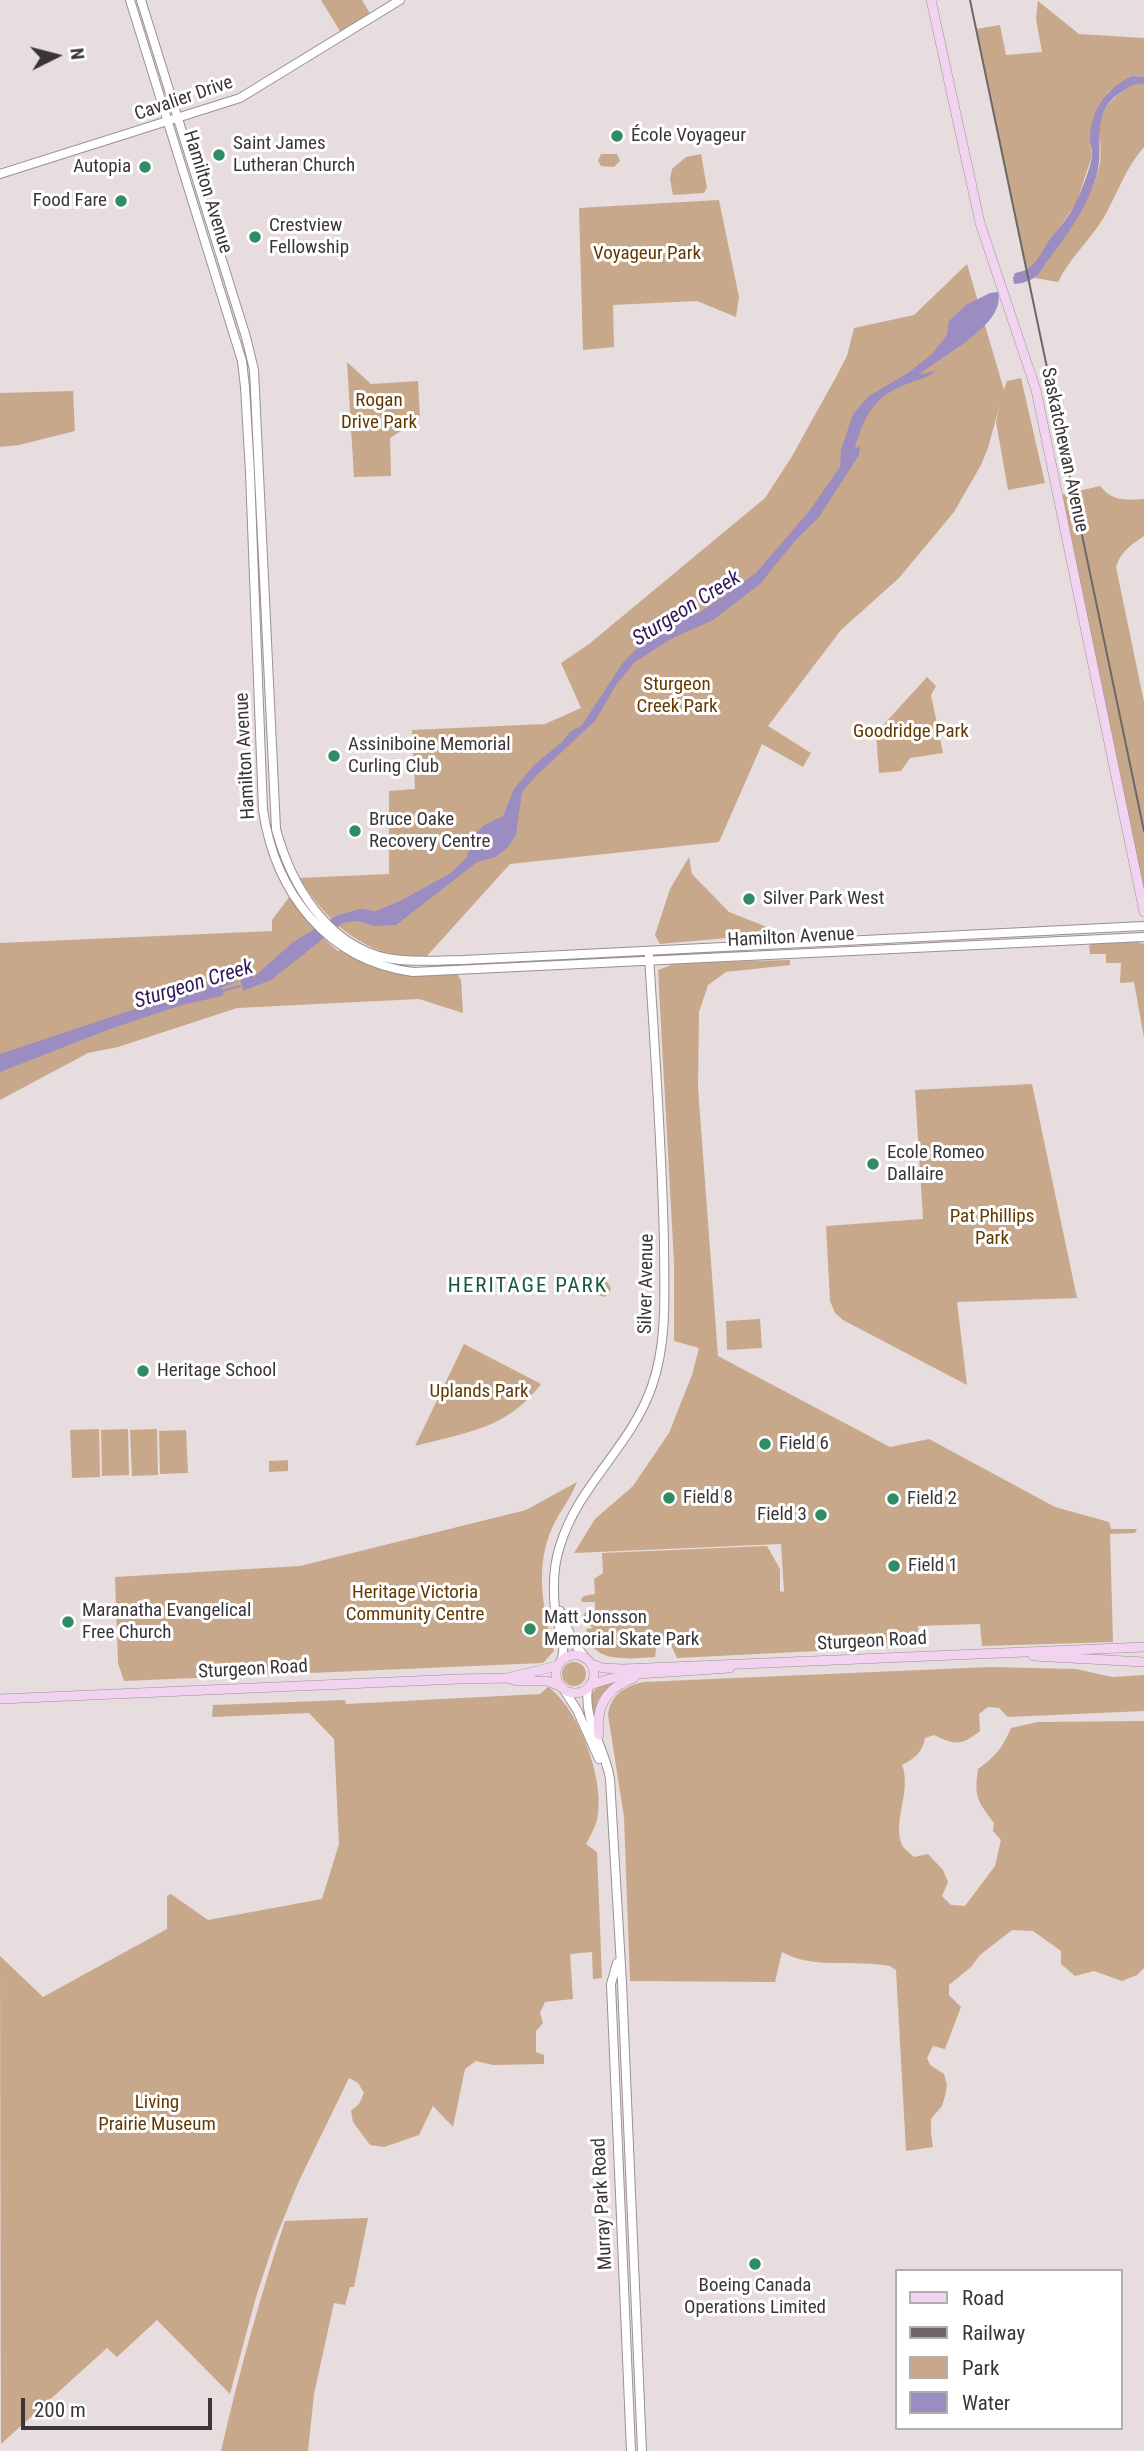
<!DOCTYPE html>
<meta charset="utf-8">
<style>
body{margin:0}
#map{position:relative;width:1144px;height:2451px;overflow:hidden;background:#e7dcde;font-family:"Roboto Condensed",sans-serif}
canvas{display:block}
.legend{position:absolute;left:895px;top:2269px;width:228px;height:161px;box-sizing:border-box;background:#fff;border:2px solid #b0afaf;margin:0;padding:9px 12px;list-style:none;font-size:21px;color:#3a3637}
.legend li{display:flex;align-items:center;gap:14px;height:35px}
.legend b{width:35px;border:2px solid #b0afaf}
.north{position:absolute;left:21px;top:21px;width:70px;height:70px;-webkit-text-stroke:5px #fff;paint-order:stroke;rotate:84deg;font-size:19px;font-weight:700;line-height:28px;text-align:center;color:#3a3637}
.north::after{content:'';display:block;margin:auto;width:24px;height:32px;background:#3a3637;clip-path:polygon(50% 0,100% 100%,50% 72%,0 100%)}
.scale{position:absolute;left:21px;top:2398px;width:191px;height:32px;box-sizing:border-box;border:4px solid #3a3637;border-top:0;padding-left:9px;font-size:21px;line-height:24px;white-space:nowrap;color:#3a3637;-webkit-text-stroke:5px #fff;paint-order:stroke}
</style>
<div id="map">
<canvas width="1144" height="2451"></canvas>
<ul class="legend">
<li><b style="height:9px;background:#f2d4f1"></b>Road</li>
<li><b style="height:9px;background:#6d6768"></b>Railway</li>
<li><b style="height:19px;background:#c8a88a"></b>Park</li>
<li><b style="height:19px;background:#9b8cc1"></b>Water</li>
</ul>
<div class="north">N</div>
<div class="scale">200 m</div>
</div>
<script>
const ctx = document.querySelector('canvas').getContext('2d');
ctx.lineJoin = 'round';
function fillPath(path, color) { ctx.fillStyle = color; ctx.fill(path, 'evenodd'); }
function stroke(path, color, width, dash) { ctx.strokeStyle = color; ctx.lineWidth = width; ctx.lineCap = dash ? 'butt' : 'round'; ctx.setLineDash(dash || []); ctx.stroke(path); }
function label(font, color, halo, rows, align = 'center') {
  ctx.font = font + ' "Roboto Condensed",sans-serif'; ctx.lineWidth = 6; ctx.setLineDash([]); ctx.textBaseline = 'middle'; ctx.strokeStyle = halo; ctx.fillStyle = color; for (const [text, x, y, turn = 0] of rows) {
    ctx.save(); ctx.translate(x, y); ctx.rotate((+turn || 0) * Math.PI / 180); ctx.textAlign = isNaN(turn) ? turn : align; if (halo) ctx.strokeText(text, 0, 0); ctx.fillText(text, 0, 0); ctx.restore();
  }
}
fillPath(new Path2D(`
 M321,0h41l10,17 -29,19z
 M1038,1l41,33 65,4v39l-12,-1 -24,16 -18,48 2,16 -16,48 -28,39 -12,21 -10,6 -50,-241 24,-4 6,30 36,-3 -6,-33z
 M1134,83l10,1v63c-19,21 -27,48 -41,72 -14,22 -33,39 -45,63l-23,-4c23,-31 45,-60 60,-97 19,-48 -20,-59 39,-98z
 M601,154h16l3,7 -6,6 -13,-1 -3,-5z
 M701,154l6,34 -3,5 -31,2 -3,-16 2,-10 14,-12z
 M719,200l20,97 -3,20 -39,-16 -84,4 1,42 -31,3 -4,-142z
 M967,264l37,126 3,-9 14,-3 24,105 -37,7 -12,-68 4,-18 -12,44 -7,17 -27,47 -55,66 -58,52 -73,96 43,27 -8,14 -41,-23 -43,98 -209,22 -84,93c-59,2 -96,-31 -127,-79l90,-4v-83l26,-2 -3,-59 133,-6 36,-16 -20,-45 28,-19 176,-146 26,-40 45,-81 11,-21 7,-28 60,-13z
 M347,362l24,22 47,-3 2,38 -30,19 1,38 -37,1z
 M73,391l2,40 -56,14 -19,2v-54z
 M1100,486c13,16 25,14 44,13v37c-13,9 -23,15 -28,31l28,135v210l-87,-416z
 M927,677l9,9 -5,9 12,58 -33,5 -9,13 -22,2 -3,-40z
 M689,857l3,17 37,38 53,21 -122,11 -5,-9 15,-46z
 M290,896c15,21 28,39 48,55l3,-1c20,13 43,23 67,24 16,1 34,-3 49,0l4,6 2,33 -44,-14 -182,9 -119,39 -30,6 -88,47v-157l272,-12v-11z
 M1134,941l10,3v94l-10,-56 -14,1 1,-20h-15v-9h-16l-1,-8 4,-3z
 M790,960v5l-64,7 -18,13 -9,27 -1,76 20,268 172,91 39,-8 126,68 54,15 2,7h26l-2,4 -25,1 3,108 -131,4 -2,-22 -62,2v20l-241,12 -7,-15 -13,-1 -2,15c-18,1 -53,6 -63,-12 -3,-5 -4,-11 -6,-16l7,-1 -11,-9 4,-8 9,-1v-8h-13l-1,-3 3,-3 11,-2 -1,-15 9,-6 -1,-20 165,-7 13,23v22l4,1 -3,-48 -207,9 21,-34 38,-33 36,-53 23,-58 7,-27 -25,-7v-79l-16,-292 18,-7z
 M1032,1084l45,214 -120,4 10,83 -124,-65 -8,-7 -5,-12 -4,-75 97,-7 -8,-129z
 M601,1273l10,15 -2,6 -5,3 -9,-3 -7,-13 10,-4z
 M760,1319l2,29 -35,2 -1,-29z
 M464,1344l77,40c-34,45 -74,48 -126,62z
 M99,1429l1,48 -28,1 -2,-48z
 M128,1429l1,46 -27,1 -1,-46z
 M157,1429l1,46 -26,1 -2,-46z
 M186,1430l2,43 -28,1 -1,-43z
 M288,1460v11l-19,1v-11z
 M577,1482c-6,16 -17,29 -24,44 -19,40 -10,84 1,125l-11,12 -419,18 -6,-18 -3,-86 185,-11 226,-56z
 M562 1674a12 12 0 1 1 24 0a12 12 0 1 1-24 0Z
 M990,1667l86,2 36,8 32,-2v36l-136,6 -9,-9 -11,-1 -9,7 1,17c-19,15 -25,14 -46,4l-9,3c-3,15 -10,20 -23,27 10,26 -10,56 0,80 2,4 9,9 12,12l14,-3 15,16 5,12 -6,14 9,9 14,1 30,-40 6,-26 -8,-9 1,-8c-17,-23 -20,-26 -16,-54 17,-12 25,-22 33,-41l27,-6 106,-1v247l-7,7 -15,6 -28,-10 -19,5 -14,-12v-13l-28,-20 -21,-1 -32,25 -9,12 -22,18v10l12,12 -16,42 -12,-3 -6,12 3,7 14,9 3,11 -2,11 -3,10 -11,13v15l2,13 -27,4 -10,-181 -6,-4c-35,-7 -76,4 -108,-14l-7,30 -145,-1 -6,-164 -16,-102c3,-21 16,-28 35,-33z
 M618,1681l-15,13 -10,21c-6,-27 2,-28 25,-34z
 M548,1687c31,21 58,95 49,133 -2,8 -7,16 -11,24l11,8 5,126 -9,1 -1,-27 -22,2 3,45 -28,3 -5,11 3,10 -7,8v21l8,3v9l-51,1 -17,-4 -11,8 -12,58 -20,-21 -14,29 -35,12 -14,-2 -17,-23 -2,-11 8,-7 5,-11 -6,-10 -9,-5 -51,105 -24,59 -18,55 -26,97 -73,-74 -40,37 -10,-9 -106,96 -1,-488 43,41 124,-68v-33l4,-2 37,26 114,-21 17,-55 -5,-105 -25,-26 -97,4 1,-12 132,-5 1,4 194,-10z
 M368,2218l-14,69h-4l-5,18 -11,-2 -20,91 -6,57h-87c18,-78 39,-154 64,-230z`), '#c8a88a');
fillPath(new Path2D(`
 M1132,76l12,1v7c-11,-1 -15,3 -24,9 -32,21 -14,54 -24,84 -10,33 -31,61 -52,89 -2,3 -6,10 -10,12 -5,3 -14,6 -20,6l-1,-6 2,-5c19,-3 23,-15 33,-31 9,-13 22,-25 28,-40 5,-10 15,-35 16,-46 1,-5 -2,-11 -2,-16 0,-29 16,-52 42,-64z
 M998,292c9,33 -58,64 -79,83l18,-5c-8,7 -14,8 -25,12 -37,13 -45,29 -57,64l1,2 4,-2 -1,9 -40,62 -25,25 -34,42 -47,36 -42,19 -36,23 -19,23 -21,36 -58,54 -15,17 -6,43 -8,12 -12,10 -19,5 -81,63 -22,1 -16,-5 -15,2 -72,57 -28,11 -4,-19 11,-4 4,2 -2,4 2,3 39,-35 45,-27 22,-6 16,2 24,-10 51,-28 15,-15 10,-25 7,-7 20,-10 11,-27 20,-24 28,-23 8,-10 12,-7 40,-61 23,-24 19,-11 8,-8 2,-7 5,6 20,-7 57,-40 54,-63 30,-43 1,-17 12,-36 16,-18 39,-23 24,-19 15,-19 2,-14 17,-16 24,-12z
 M234,976l2,6 -15,6 3,4 -2,4 -40,9 -72,24 -110,43v-18z`), '#9b8cc1');
stroke(new Path2D(`
 M222,991l18,-5`), '#9b8cc1', 2);
const tertiary = new Path2D(`
 M130,0l112,361 3,26 5,86 13,337c12,82 64,151 150,162l731,-35
 M141,0l105,337 8,33 22,459c15,56 51,116 111,129 25,5 51,2 76,2l681,-34
 M0,174l240,-76 160,-98
 M560,1611l14,32 12,16
 M561,1661c7,-19 -4,-33 -6,-51 -2,-21 -2,-44 5,-64 18,-61 71,-99 92,-160 16,-46 12,-95 12,-143 -2,-95 -9,-191 -15,-287
 M588,1688c-5,33 17,59 22,91l12,204 20,468
 M564,1690l13,20 22,49
 M617,1963l-6,21 20,467`);
const secondary = new Path2D(`
 M931,0l49,223 56,167 108,522
 M556 1674a19 19 0 1 1 38 0a19 19 0 1 1-38 0Z
 M1033,1656l111,6
 M591,1664l12,4 20,1 521,-22
 M507,1678l50,-12
 M590,1685l32,-10 108,-7
 M0,1699l459,-20 48,-1 10,3h30l13,5
 M599,1735c-4,-29 8,-48 35,-57`);
stroke(tertiary, '#9a9092', 10);
stroke(secondary, '#9a9092', 10);
stroke(tertiary, '#fff', 8);
stroke(secondary, '#f2d4f1', 9);
stroke(new Path2D(`
 M970,0l174,831`), '#6d6768', 2);
for (const [x, y, r, color] of [
 [617,136,7,"#2f8c63"],
 [219,155,7,"#2f8c63"],
 [145,167,7,"#2f8c63"],
 [121,201,7,"#2f8c63"],
 [255,237,7,"#2f8c63"],
 [334,756,7,"#2f8c63"],
 [355,831,7,"#2f8c63"],
 [749,899,7,"#2f8c63"],
 [873,1164,7,"#2f8c63"],
 [143,1371,7,"#2f8c63"],
 [765,1444,7,"#2f8c63"],
 [669,1498,7,"#2f8c63"],
 [893,1499,7,"#2f8c63"],
 [821,1515,7,"#2f8c63"],
 [894,1566,7,"#2f8c63"],
 [68,1622,7,"#2f8c63"],
 [530,1629,7,"#2f8c63"],
 [755,2264,7,"#2f8c63"]
]) { const dot = new Path2D(); dot.arc(x, y, r, 0, 2 * Math.PI); ctx.fillStyle = color; ctx.fill(dot); stroke(dot, '#fff', 2.5); }
label('19px', '#3a3637', '#fff', [
 ["Cavalier Drive",184,99,-19],
 ["Hamilton Avenue",207,192,73],
 ["Saskatchewan Avenue",1064,450,78],
 ["Hamilton Avenue",246,756,-93],
 ["Hamilton Avenue",791,938,-3],
 ["Silver Avenue",647,1284,-89],
 ["Sturgeon Road",872,1642,-3],
 ["Sturgeon Road",253,1670,-3],
 ["Murray Park Road",603,2204,-93]
]);
label('19px', '#3a3637', '#fff', [
 ["École Voyageur",631,136],
 ["Saint James",233,144],
 ["Lutheran Church",233,166],
 ["Autopia",131,167,"right"],
 ["Food Fare",107,201,"right"],
 ["Crestview",269,226],
 ["Fellowship",269,248],
 ["Assiniboine Memorial",348,745],
 ["Curling Club",348,767],
 ["Bruce Oake",369,820],
 ["Recovery Centre",369,842],
 ["Silver Park West",763,899],
 ["Ecole Romeo",887,1153],
 ["Dallaire",887,1175],
 ["Heritage School",157,1371],
 ["Field 6",779,1444],
 ["Field 8",683,1498],
 ["Field 2",907,1499],
 ["Field 3",807,1515,"right"],
 ["Field 1",908,1566],
 ["Maranatha Evangelical",82,1611],
 ["Free Church",82,1633],
 ["Matt Jonsson",544,1618],
 ["Memorial Skate Park",544,1640],
 ["Boeing Canada",755,2286,"center"],
 ["Operations Limited",755,2308,"center"]
], 'left');
label('19px', '#633901', '#fff', [
 ["Voyageur Park",647,254],
 ["Rogan",379,401],
 ["Drive Park",379,423],
 ["Sturgeon",677,685],
 ["Creek Park",677,707],
 ["Goodridge Park",911,732],
 ["Pat Phillips",992,1217],
 ["Park",992,1239],
 ["Uplands Park",479,1392],
 ["Heritage Victoria",415,1593],
 ["Community Centre",415,1615],
 ["Living",157,2103],
 ["Prairie Museum",157,2125]
]);
label('italic 21px', '#321958', '#fff', [
 ["Sturgeon Creek",687,609,-32],
 ["Sturgeon Creek",194,985,-17]
]);
ctx.letterSpacing = '2px';
label('21px', '#17573b', '#fff', [
 ["HERITAGE PARK",528,1287]
]);
ctx.letterSpacing = '0px';
</script>
